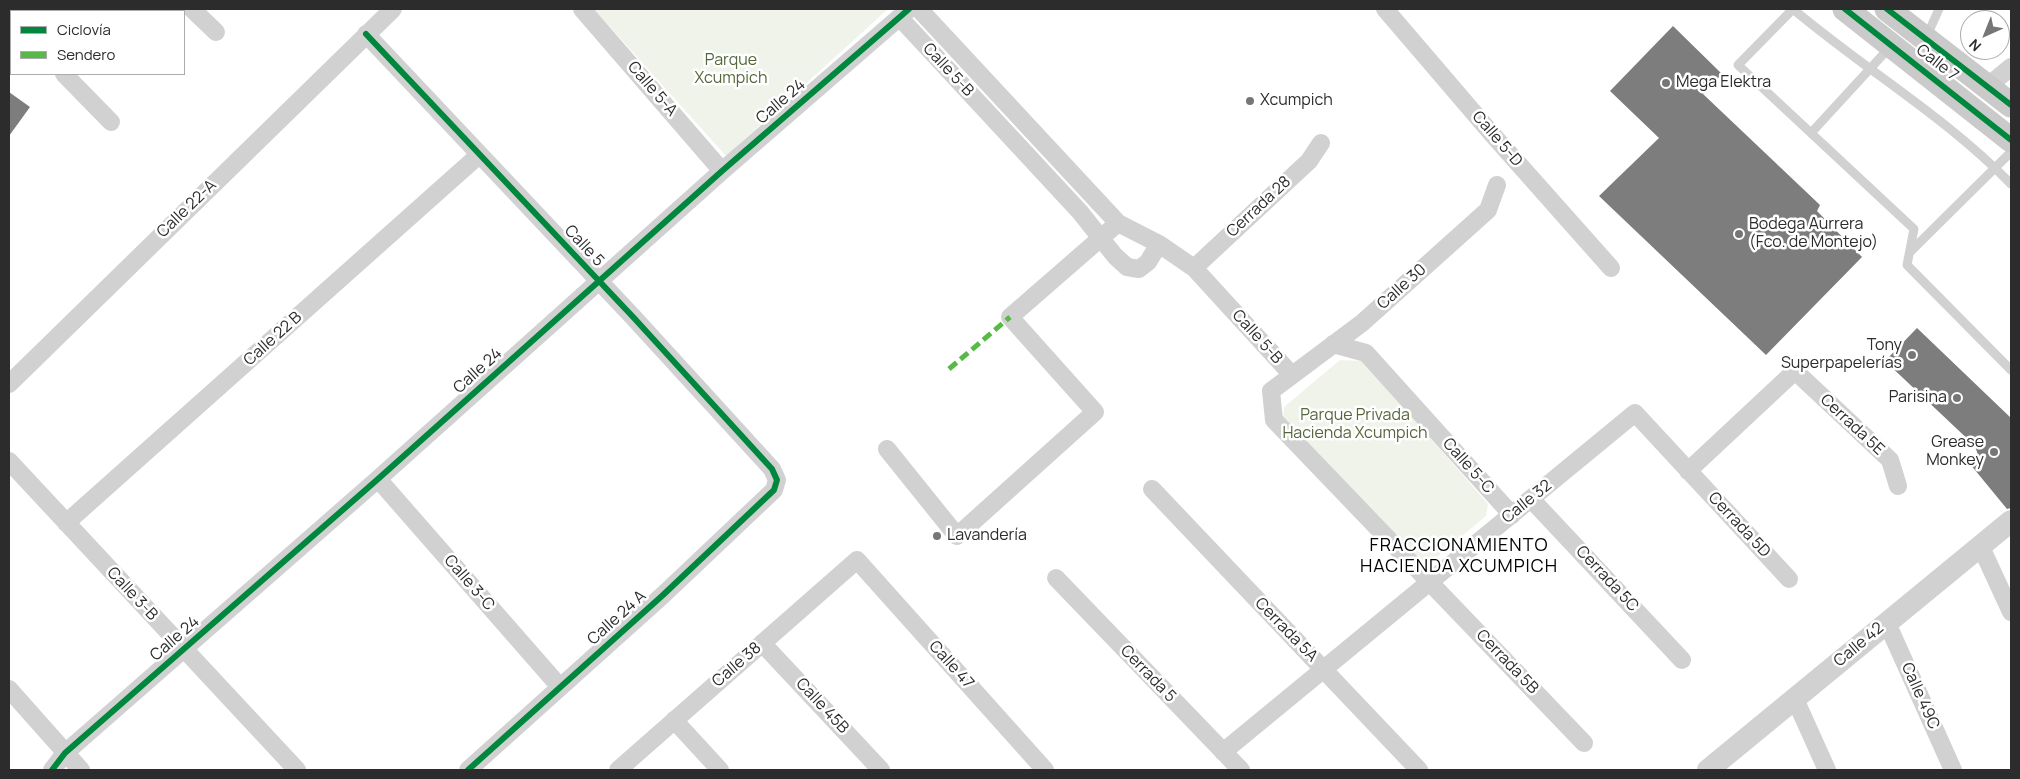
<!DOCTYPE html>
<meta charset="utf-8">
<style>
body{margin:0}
#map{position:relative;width:2020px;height:779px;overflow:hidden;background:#fff;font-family:Manrope,sans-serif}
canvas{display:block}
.frame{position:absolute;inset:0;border:10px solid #2c2c2c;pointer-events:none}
.legend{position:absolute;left:10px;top:10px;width:175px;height:65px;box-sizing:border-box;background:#fff;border:1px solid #ababab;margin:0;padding:6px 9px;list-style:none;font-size:15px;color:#2c2c2c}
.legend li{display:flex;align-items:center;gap:10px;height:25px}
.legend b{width:25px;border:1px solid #ababab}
.north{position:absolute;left:1960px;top:10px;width:50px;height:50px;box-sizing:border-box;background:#fff;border:1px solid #ababab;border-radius:50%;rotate:224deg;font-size:14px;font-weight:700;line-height:20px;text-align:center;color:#2c2c2c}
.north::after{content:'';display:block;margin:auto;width:18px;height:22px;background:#767676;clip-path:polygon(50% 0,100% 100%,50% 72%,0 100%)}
</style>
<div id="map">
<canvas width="2020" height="779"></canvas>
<div class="frame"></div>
<ul class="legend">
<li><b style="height:6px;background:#00873e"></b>Ciclovía</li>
<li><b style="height:6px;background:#58b947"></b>Sendero</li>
</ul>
<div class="north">N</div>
</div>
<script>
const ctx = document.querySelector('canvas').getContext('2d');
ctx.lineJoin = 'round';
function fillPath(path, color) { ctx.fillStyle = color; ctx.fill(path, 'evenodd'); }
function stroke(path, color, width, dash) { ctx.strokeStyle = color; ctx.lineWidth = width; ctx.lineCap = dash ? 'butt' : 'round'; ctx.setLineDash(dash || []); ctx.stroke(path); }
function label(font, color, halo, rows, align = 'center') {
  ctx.font = font + ' Manrope,sans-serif'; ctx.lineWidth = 5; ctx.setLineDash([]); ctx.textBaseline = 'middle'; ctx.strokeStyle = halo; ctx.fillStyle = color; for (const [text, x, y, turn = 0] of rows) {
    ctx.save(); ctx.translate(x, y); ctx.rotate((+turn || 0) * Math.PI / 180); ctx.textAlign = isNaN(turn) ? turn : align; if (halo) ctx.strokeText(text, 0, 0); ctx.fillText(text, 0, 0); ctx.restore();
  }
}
fillPath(new Path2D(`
 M594,9h294l-162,147z
 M1340,360l23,1 125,143 -2,12 -55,46 -6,2 -142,-142 1,-15z`), '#f0f3ea');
fillPath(new Path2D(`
 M1673,26l49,48 -19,20 117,111 -3,6 45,46 -96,98 -167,-159 60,-58 -49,-47z
 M9,92l21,15 -21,29z
 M1917,328l94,90v90l-4,1 -37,-45 9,-6 -4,-12 -90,-85z`), '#7d7d7d');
stroke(new Path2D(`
 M1926,38l13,-29
 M1811,133l79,-86
 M2011,184c-65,-67 -147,-115 -218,-175l-55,56 176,164 -7,36 104,105
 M1910,252l101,-100`), '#d1d1d1', 9);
stroke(new Path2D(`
 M192,9l24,23
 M582,9l140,162
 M919,9l199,214
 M1385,9l107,125 119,134
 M9,17l2,3
 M900,18l180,194 35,44 12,11 12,2 9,-7 11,-18
 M366,34l268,284 138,151 5,11 -3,10 -111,105 -195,175
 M64,74l47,48
 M1988,86l23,-19
 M1497,185l-9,25 -126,113 -91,68 3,29 310,323
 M1194,268l115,-107 12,-18
 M1333,344l33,9 146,162
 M9,384l384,-375
 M887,449l70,87 138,-124 -85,-95 108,-94 41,21 35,24 98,107
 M9,461l288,309
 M1688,471l107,-100 95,89 8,26
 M378,479l182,208
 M1152,489l267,281
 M1531,499l151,161
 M66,523l413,-368
 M1981,547l30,65
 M1056,578l185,192
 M1887,623l66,147
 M762,643l119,127
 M9,689l72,81
 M1795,699l32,71
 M674,720l46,50
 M1223,752l412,-339 154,166
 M52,770l13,-17 313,-274 344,-308 187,-162
 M618,770l239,-210 188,210`), '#d1d1d1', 18);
stroke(new Path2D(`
 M1708,770l303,-249`), '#d1d1d1', 22);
stroke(new Path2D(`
 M1845,9l166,131
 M1887,9l124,96`), '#cacaca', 25);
stroke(new Path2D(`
 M949,369l61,-52`), '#58b947', 5, [10, 5]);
stroke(new Path2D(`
 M1845,9l166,131
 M1887,9l124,96
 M366,34l268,284 138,151 5,11 -3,10 -111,105 -195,175
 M52,770l13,-17 313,-274 344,-308 187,-162`), '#00873e', 6);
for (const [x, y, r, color] of [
 [1666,83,5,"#767676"],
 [1250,101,5,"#767676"],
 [1739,234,5,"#767676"],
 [1912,355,5,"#767676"],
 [1957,398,5,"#767676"],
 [1994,452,5,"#767676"],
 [937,536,5,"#767676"]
]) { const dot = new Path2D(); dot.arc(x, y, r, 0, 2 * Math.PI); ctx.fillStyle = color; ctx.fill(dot); stroke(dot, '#fff', 2); }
label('16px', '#54673a', '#fff', [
 ["Parque",731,61],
 ["Xcumpich",731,79],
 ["Parque Privada",1355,416],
 ["Hacienda Xcumpich",1355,434]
]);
label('16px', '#2c2c2c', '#fff', [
 ["Calle 7",1937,63,38],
 ["Calle 5-B",948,70,47],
 ["Calle 5-A",652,89,49],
 ["Calle 24",781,102,-41],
 ["Calle 5-D",1497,139,49],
 ["Cerrada 28",1259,207,-43],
 ["Calle 22-A",187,209,-44],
 ["Calle 5",584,246,47],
 ["Calle 30",1402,287,-42],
 ["Calle 5-B",1257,337,48],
 ["Calle 22 B",273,339,-42],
 ["Calle 24",478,371,-42],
 ["Cerrada 5E",1852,425,43],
 ["Calle 5-C",1468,466,48],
 ["Calle 32",1527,502,-39],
 ["Cerrada 5D",1739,525,47],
 ["Cerrada 5C",1607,579,47],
 ["Calle 3-C",469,583,49],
 ["Calle 3-B",132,594,47],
 ["Calle 24 A",617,618,-42],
 ["Cerrada 5A",1286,630,46],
 ["Calle 24",175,639,-41],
 ["Calle 42",1859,645,-40],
 ["Cerrada 5B",1507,662,46],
 ["Calle 38",737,665,-41],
 ["Calle 47",951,665,48],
 ["Cerrada 5",1148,674,46],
 ["Calle 49C",1920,696,66],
 ["Calle 45B",822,706,47]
]);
label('16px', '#2c2c2c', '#fff', [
 ["Mega Elektra",1676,83],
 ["Xcumpich",1260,101],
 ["Bodega Aurrera",1749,225],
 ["(Fco. de Montejo)",1749,243],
 ["Tony",1902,346,"right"],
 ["Superpapelerías",1902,364,"right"],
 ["Parisina",1947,398,"right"],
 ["Grease",1984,443,"right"],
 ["Monkey",1984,461,"right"],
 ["Lavandería",947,536]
], 'left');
ctx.letterSpacing = '1px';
label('18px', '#000', '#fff', [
 ["FRACCIONAMIENTO",1459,546],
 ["HACIENDA XCUMPICH",1459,567]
]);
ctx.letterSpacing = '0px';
</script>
